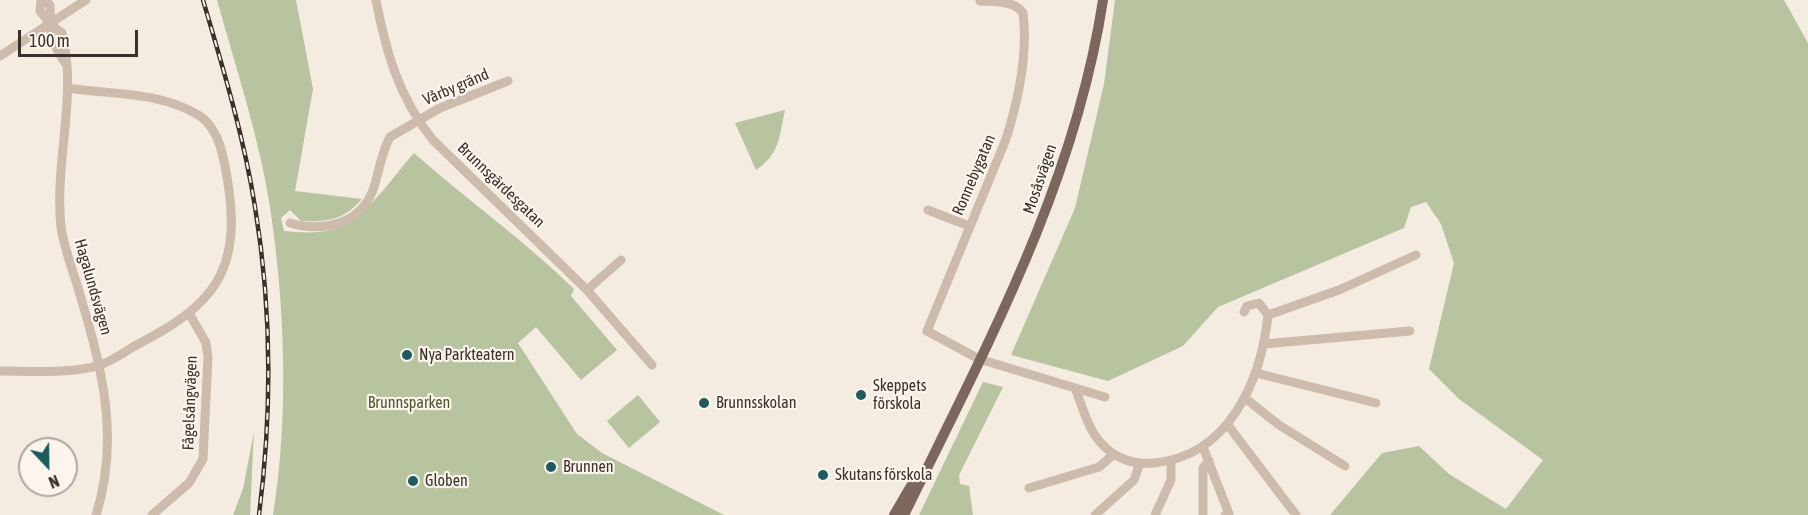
<!DOCTYPE html>
<meta charset="utf-8">
<style>
body{margin:0}
#map{position:relative;width:1808px;height:515px;overflow:hidden;background:#f4ebe1;font-family:"Asap Condensed",sans-serif}
canvas{display:block}
.north{position:absolute;left:18px;top:437px;width:60px;height:60px;box-sizing:border-box;background:#fbf5ee;border:2px solid #aea6a0;border-radius:50%;rotate:158deg;font-size:16px;font-weight:700;line-height:24px;text-align:center;color:#3b302b}
.north::after{content:'';display:block;margin:auto;width:21px;height:27px;background:#1f5a5e;clip-path:polygon(50% 0,100% 100%,50% 72%,0 100%)}
.scale{position:absolute;left:18px;top:30px;width:120px;height:27px;box-sizing:border-box;border:3px solid #3b302b;border-top:0;padding-left:8px;font-size:18px;line-height:21px;white-space:nowrap;color:#3b302b;-webkit-text-stroke:4px #fbf5ee;paint-order:stroke}
</style>
<div id="map">
<canvas width="1808" height="515"></canvas>
<div class="north">N</div>
<div class="scale">100 m</div>
</div>
<script>
const ctx = document.querySelector('canvas').getContext('2d');
ctx.lineJoin = 'round';
function fillPath(path, color) { ctx.fillStyle = color; ctx.fill(path, 'evenodd'); }
function stroke(path, color, width, dash) { ctx.strokeStyle = color; ctx.lineWidth = width; ctx.lineCap = dash ? 'butt' : 'round'; ctx.setLineDash(dash || []); ctx.stroke(path); }
function label(font, color, halo, rows, align = 'center') {
  ctx.font = font + ' "Asap Condensed",sans-serif'; ctx.lineWidth = 4.5; ctx.setLineDash([]); ctx.textBaseline = 'middle'; ctx.strokeStyle = halo; ctx.fillStyle = color; for (const [text, x, y, turn = 0] of rows) {
    ctx.save(); ctx.translate(x, y); ctx.rotate((+turn || 0) * Math.PI / 180); ctx.textAlign = isNaN(turn) ? turn : align; if (halo) ctx.strokeText(text, 0, 0); ctx.fillText(text, 0, 0); ctx.restore();
  }
}
fillPath(new Path2D(`
 M217,0h79l17,89 -18,102 67,8c-19,21 -32,23 -61,22l-11,-11 -9,8 3,13c11,1 23,2 34,1 44,-4 69,-49 96,-79 53,47 110,87 160,136l-3,7 46,54 -36,30 -45,-53 -18,16 59,91 25,19 122,62h-451c16,-99 12,-209 -3,-308 -11,-70 -34,-139 -53,-207z
 M1115,0h669l24,43v472h-478l52,-62 37,-7 30,28 57,35 37,-49 -84,-61 -30,-30 25,-106 -13,-39 -15,-22 -15,5 -7,21 -186,79 -35,39 -75,35 -97,-26 64,-147 29,-124z
 M785,110c-6,27 -5,44 -29,60l-21,-47z
 M983,382l20,5 -44,88 1,9 9,2 4,29h-54z
 M638,395l22,27 -31,26 -22,-27z
 M254,431l-4,84h-17l10,-26z`), '#b8c4a0');
stroke(new Path2D(`
 M41,0l-1,11 11,14 11,8c16,63 -8,129 -1,194 3,21 11,41 17,61 23,77 43,148 18,227
 M45,0l5,5 1,34 14,24
 M376,0c10,52 23,98 57,140l154,150 65,75
 M980,1c15,1 34,-1 43,12 5,40 -5,88 -17,126l-79,192 52,28 126,38
 M0,56l86,-56
 M928,210l41,16
 M290,223c32,9 70,2 83,-33 6,-17 8,-37 17,-53l50,-29 68,-27
 M587,290l34,-30
 M1268,315l71,-25 77,-35
 M1264,344l146,-13
 M0,371c29,0 73,3 100,-6 13,-4 27,-15 40,-22 70,-36 101,-70 89,-153 -4,-24 -7,-59 -29,-74 -40,-25 -88,-21 -132,-28
 M1256,373l120,30
 M1075,388c7,17 13,41 25,54 15,17 33,23 54,21 75,-7 107,-82 114,-148l-9,-12 -12,3 -3,6
 M1245,398l34,27 66,41
 M1227,424l69,91
 M1203,447l26,67 -4,1
 M1029,488l70,-21 15,-13
 M152,515l37,-32 14,-24 5,-102 -2,-14 -17,-30
 M1095,515l39,-35 6,-17
 M1155,515l16,-35v-19
 M1203,515v-47l6,-7`), '#cdbbac', 9);
stroke(new Path2D(`
 M894,515l21,-36
 M904,515c81,-166 171,-330 199,-515`), '#7d675c', 10);
const rail = new Path2D(`
 M203,0c20,68 41,137 52,207 17,102 17,206 4,308`);
stroke(rail, '#3b302b', 4.5);
stroke(rail, '#fbf5ee', 2, [7]);
for (const [x, y, r, color] of [
 [407,355,6,"#1f5a5e"],
 [861,395,6,"#1f5a5e"],
 [704,403,6,"#1f5a5e"],
 [551,467,6,"#1f5a5e"],
 [823,475,6,"#1f5a5e"],
 [413,481,6,"#1f5a5e"]
]) { const dot = new Path2D(); dot.arc(x, y, r, 0, 2 * Math.PI); ctx.fillStyle = color; ctx.fill(dot); stroke(dot, '#fbf5ee', 2); }
label('16px', '#3b302b', '#fbf5ee', [
 ["Vårby gränd",456,87,-23],
 ["Ronnebygatan",974,175,-67],
 ["Mosåsvägen",1040,179,-71],
 ["Brunnsgärdesgatan",501,185,44],
 ["Hagalundsvägen",93,287,74],
 ["Fågelsångvägen",190,403,-88]
]);
label('16px', '#3b302b', '#fbf5ee', [
 ["Nya Parkteatern",419,355],
 ["Skeppets",873,386],
 ["förskola",873,404],
 ["Brunnsskolan",716,403],
 ["Brunnen",563,467],
 ["Skutans förskola",835,475],
 ["Globen",425,481]
], 'left');
label('16px', '#4a5a2e', '#fbf5ee', [
 ["Brunnsparken",409,403]
]);
</script>
